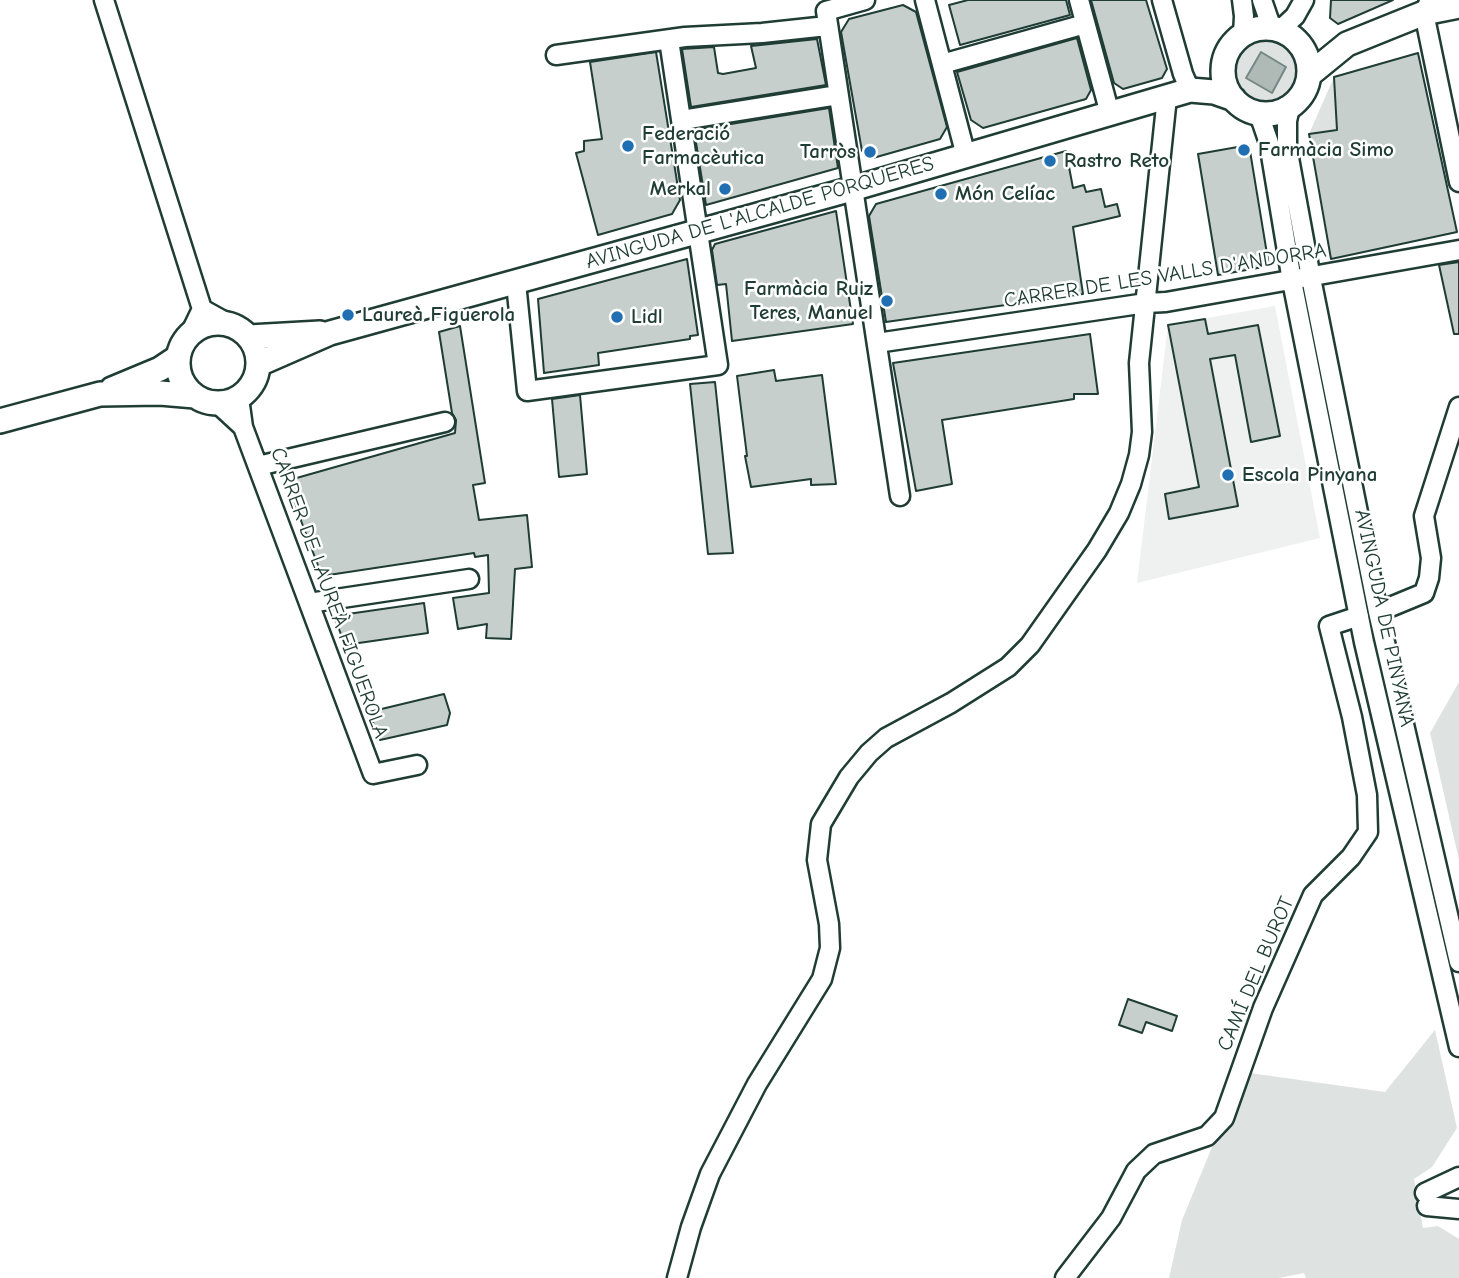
<!DOCTYPE html>
<meta charset="utf-8">
<style>
body{margin:0}
canvas{display:block;background:#fff}
</style>
<canvas width="1459" height="1278"></canvas>
<script>
const ctx = document.querySelector('canvas').getContext('2d');
ctx.lineJoin = 'round';
function fillPath(path, color) { ctx.fillStyle = color; ctx.fill(path, 'evenodd'); }
function stroke(path, color, width, dash) { ctx.strokeStyle = color; ctx.lineWidth = width; ctx.lineCap = dash ? 'butt' : 'round'; ctx.setLineDash(dash || []); ctx.stroke(path); }
function label(font, color, halo, rows, align = 'center') {
  ctx.font = font + ' "Comic Neue",sans-serif'; ctx.lineWidth = 5; ctx.setLineDash([]); ctx.textBaseline = 'middle'; ctx.strokeStyle = halo; ctx.fillStyle = color; for (const [text, x, y, turn = 0] of rows) {
    ctx.save(); ctx.translate(x, y); ctx.rotate((+turn || 0) * Math.PI / 180); ctx.textAlign = isNaN(turn) ? turn : align; if (halo) ctx.strokeText(text, 0, 0); ctx.fillText(text, 0, 0); ctx.restore();
  }
}
fillPath(new Path2D(`
 M1275,306l45,232 -183,45 31,-258z`), '#eef1f0');
fillPath(new Path2D(`
 M1237 71a31 31 0 1 1 62 0a31 31 0 1 1-62 0Z
 M1334,77l3,53 -28,4z
 M1459,682v178l-29,-127z
 M1435,1030l22,98 -25,39 -18,12 9,49 15,-2 21,13v39h-153l-2,-5 -25,5h-110l13,-58 61,-148 142,20z`), '#dee3e2');
const water = new Path2D(`
 M1261,52l25,15 -14,26 -26,-15z`);
fillPath(water, '#afbab7');
stroke(water, '#758883', 2);
const building = new Path2D(`
 M968,0h98l4,15 -110,30 -11,-40z
 M1091,0h55l21,69 -5,9 -39,11 -9,-6z
 M1331,0h62l-55,24 -8,-6z
 M903,5l13,7 31,115 -7,12 -67,19 -11,-7 -21,-119 8,-13z
 M1077,38l14,52 -5,9 -103,29 -12,-8 -14,-48z
 M817,39l9,46 -135,22 -9,-58 32,-2 4,26 5,1 33,-6 -5,-22z
 M656,52l24,148 -8,14 -74,21 -22,-82 8,-2v-10l18,-2 -12,-77z
 M1418,53l39,179 -126,27 -22,-125 28,-4 -3,-53z
 M829,108l9,60 -132,37 -12,-75z
 M1249,145l20,121 -51,9 -20,-121z
 M1066,151l7,37 11,-3 2,7 15,-3 4,18 12,-3 3,12 -47,11 10,67 -197,28 -17,-106 7,-12z
 M836,211l17,113 -121,17 -6,-57 -9,1 -5,-35 3,-6z
 M687,259l11,76 -8,1v3l-92,14 1,12 -55,8 -6,-74z
 M1459,262v72h-5l-15,-69z
 M1205,319l3,15 50,-9 22,111 -29,6 -16,-87 -25,4 28,147 -69,13 -4,-25 34,-7 -31,-162z
 M460,326l25,157 -12,2 6,35 48,-5 5,52 -17,2 -4,70 -25,-1 1,-14 -29,5 -5,-31 36,-5 -1,-38 -13,2 -1,-4 -152,23 -36,-95 169,-48 1,-13 -4,-7 -13,-81z
 M1090,334l8,60h-24v5l-132,21 10,64 -36,7 -23,-128z
 M774,370l2,11 46,-6 14,109 -25,1v-6l-60,8 -6,-31h2l-10,-80z
 M715,382l18,171 -25,1 -18,-170z
 M580,395l7,79 -28,3 -7,-78z
 M424,603l4,30 -83,12 -11,-29z
 M444,694l6,19 -3,12 -67,15 -11,-28z
 M1128,999l49,17 -5,15 -26,-9 -4,11 -23,-8z`);
fillPath(building, '#c7cfcc');
stroke(building, '#1f3d34', 2);
const minor = new Path2D(`
 M104,0l98,309 29,16
 M865,0l-39,11 74,485
 M925,0l41,156
 M1079,0l31,114
 M1162,0l21,74 7,16
 M1242,0l2,16 -1,20
 M1262,0l10,29
 M1430,0l-6,13 35,169
 M1279,31l16,-15 9,-16
 M556,55l129,-18 77,-4 65,-7
 M942,64l143,-40
 M1290,107l-3,14v26l24,131 67,334 81,350
 M1259,114l10,29 23,138 72,361 95,405
 M682,120l156,-25
 M516,283l11,108 191,-26 -49,-325
 M190,334l12,-25
 M877,343l269,-40 20,-1 293,-52
 M239,398l4,29 130,347 44,-9
 M218,404l25,23
 M258,466l187,-44
 M309,603l160,-24
 M1378,612l46,-19 5,-15 2,-20 -7,-42 35,-109
 M1425,1193l34,-16
 M1427,1206l32,3
 M677,1278l14,-51 19,-53 47,-90 65,-105 8,-31 -1,-24 -12,-64 4,-36 28,-47 20,-24 17,-15 65,-35 57,-36 22,-22 67,-95 22,-37 12,-29 8,-29 3,-23 -3,-69 28,-266
 M1065,1278l46,-60 25,-47 18,-17 53,-18 17,-18 39,-110 50,-113 38,-38 17,-25 -1,-37 -15,-78 -23,-91 30,-10`);
const major = new Path2D(`
 M1223 71a43 43 0 1 1 86 0a43 43 0 1 1-86 0Z
 M1309,75l38,-31 77,-31 35,-7
 M178 363a40 40 0 1 1 80 0a40 40 0 1 1-80 0Z
 M249,337l71,-4
 M259,364l71,-31 522,-144 338,-99 24,2 20,7
 M112,389l48,-20 18,-12
 M0,421l100,-27 60,-1 35,3`);
stroke(minor, '#1f3d34', 23);
stroke(major, '#1f3d34', 28);
stroke(minor, '#fff', 18);
stroke(major, '#fff', 23);
for (const [x, y, r, color] of [
 [628,146,7,"#1f6fb2"],
 [1244,150,7,"#1f6fb2"],
 [870,152,7,"#1f6fb2"],
 [1050,161,7,"#1f6fb2"],
 [725,189,7,"#1f6fb2"],
 [941,194,7,"#1f6fb2"],
 [887,301,7,"#1f6fb2"],
 [348,315,7,"#1f6fb2"],
 [617,317,7,"#1f6fb2"],
 [1228,475,7,"#1f6fb2"]
]) { const dot = new Path2D(); dot.arc(x, y, r, 0, 2 * Math.PI); ctx.fillStyle = color; ctx.fill(dot); stroke(dot, '#fff', 2.5); }
label('bold 21px', '#1f3d34', '#fff', [
 ["Federació",642,134],
 ["Farmacèutica",642,158],
 ["Farmàcia Simo",1258,150],
 ["Tarròs",856,152,"right"],
 ["Rastro Reto",1064,161],
 ["Merkal",711,189,"right"],
 ["Món Celíac",955,194],
 ["Farmàcia Ruiz",873,289,"right"],
 ["Teres, Manuel",873,313,"right"],
 ["Laureà Figuerola",362,315],
 ["Lidl",631,317],
 ["Escola Pinyana",1242,475]
], 'left');
label('21px', '#1f3d34', '#fff', [
 ["AVINGUDA DE L'ALCALDE PORQUERES",760,213,-16],
 ["CARRER DE LES VALLS D'ANDORRA",1165,276,-9],
 ["CARRER DE LAUREÀ FIGUEROLA",329,593,70],
 ["AVINGUDA DE PINYANA",1384,618,78],
 ["CAMÍ DEL BUROT",1256,974,-67]
]);
</script>
